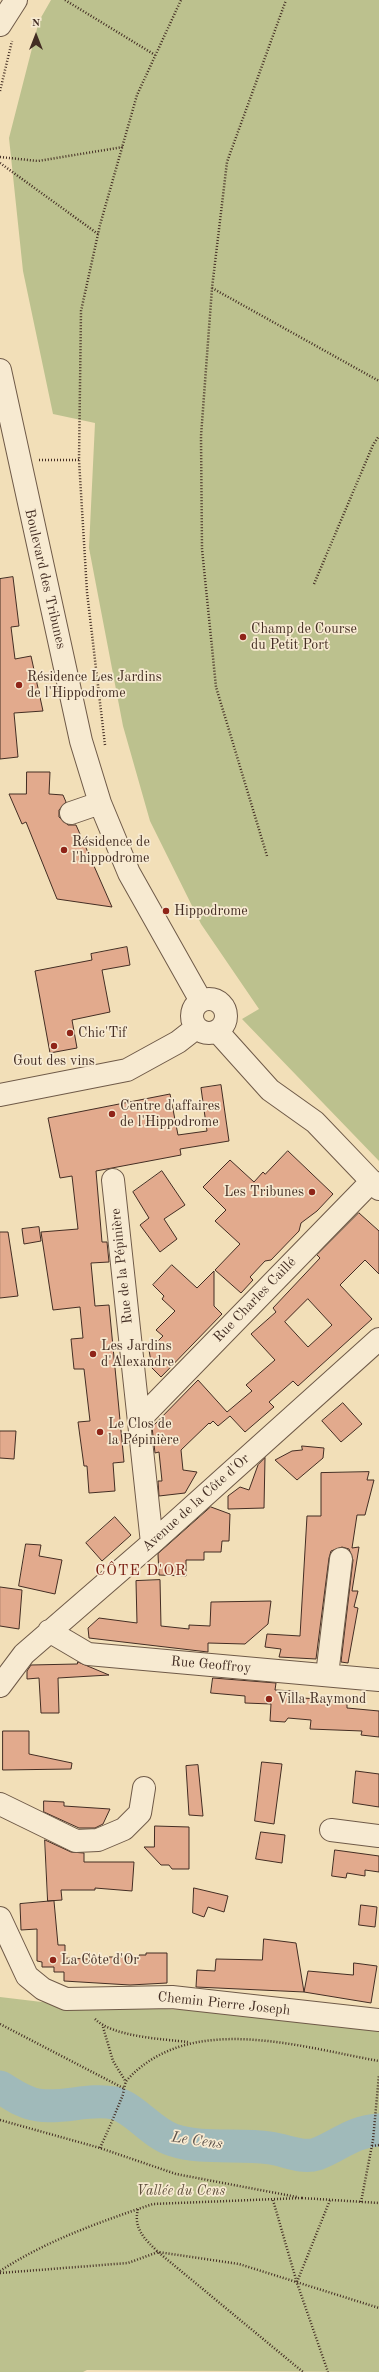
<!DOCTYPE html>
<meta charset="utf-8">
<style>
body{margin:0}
#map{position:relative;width:379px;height:2372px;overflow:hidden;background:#f2dfb8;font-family:"Old Standard TT",serif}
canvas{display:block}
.north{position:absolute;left:16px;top:16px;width:40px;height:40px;-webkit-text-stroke:3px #f7ead1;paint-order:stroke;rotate:0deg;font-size:11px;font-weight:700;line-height:16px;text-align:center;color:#432d23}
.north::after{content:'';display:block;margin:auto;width:14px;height:18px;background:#432d23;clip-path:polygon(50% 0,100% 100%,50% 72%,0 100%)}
</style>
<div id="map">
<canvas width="379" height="2372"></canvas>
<div class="north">N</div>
</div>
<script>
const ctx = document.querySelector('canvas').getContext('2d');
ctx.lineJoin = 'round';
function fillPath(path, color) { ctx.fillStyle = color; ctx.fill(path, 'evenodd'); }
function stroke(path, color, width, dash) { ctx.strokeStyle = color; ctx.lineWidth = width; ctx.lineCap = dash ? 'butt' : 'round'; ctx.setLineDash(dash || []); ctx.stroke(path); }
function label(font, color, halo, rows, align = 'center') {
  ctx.font = font + ' "Old Standard TT",serif'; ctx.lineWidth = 3.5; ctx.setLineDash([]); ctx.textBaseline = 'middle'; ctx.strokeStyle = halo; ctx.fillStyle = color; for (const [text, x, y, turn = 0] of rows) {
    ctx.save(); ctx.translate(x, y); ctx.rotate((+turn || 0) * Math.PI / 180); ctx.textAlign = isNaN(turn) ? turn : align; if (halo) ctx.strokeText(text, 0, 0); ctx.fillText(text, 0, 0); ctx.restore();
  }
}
fillPath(new Path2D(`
 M51,0h328v1161l-137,-142 17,-10 -58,-85 -51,-103 -27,-95 -34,-178 6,-125 -42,-9 -30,-143 -14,-133 30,-117z
 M0,1997l67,8 221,9 91,11v347l-292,-2 -4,2h-83z`), '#bcc18e');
stroke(new Path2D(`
 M0,2087c12,7 23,16 38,18 25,4 51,-7 76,-2 20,4 37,30 59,37 30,10 65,3 97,8 16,2 31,11 47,6 24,-9 33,-22 62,-24`), '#a0baba', 33);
const building = new Path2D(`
 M13,577l6,49 -8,1 4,32 16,-3 12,55 -29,2 4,44 -18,2v-180z
 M27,772h23l-1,22 14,1 3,7 -7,8v7l9,8h8l36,82 -55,-8 -31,-77 -4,2 -13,-30h17z
 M127,947l3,18 -28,5 8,42 -38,8 5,28 -27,5 -15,-82 57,-11 -1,-6z
 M221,1085l8,56 -49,8 1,6 -85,16 6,71h5l2,20 -18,1 4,43 14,-1 15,157 -11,1 2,28 -26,2 -2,-27h-3l-6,-44 12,-1 -6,-52h-10l-3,-30 12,-1 -3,-31 -27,3 -12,-78 37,-3 -6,-53 -12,2 -12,-60 122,-24 8,41 29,-4 -6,-43z
 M288,1151l45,43 -16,17 -16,12 -2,8 -28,29 -6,1 -15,16 3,3 -12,13 -26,-23 25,-26 -25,-23 11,-11 -23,-23 27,-27 24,22 9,-10 2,2z
 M162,1171l23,34 -21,14 13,20 -17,13 -20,-27 9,-7 -16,-26z
 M359,1213l20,18v43l-14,-14 -25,25 32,34 -74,67 -5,-5 -24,21 5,5 -29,25 -15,-16 -12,10 -5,-5 -3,3 -1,-1 -28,27 2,20 14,2 -12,21 -26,3 -1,-15h4l-3,-29 -4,1 -3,-26 46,-47 29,32 25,-21 -6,-6 29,-25 -24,-26 25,-22 -3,-4 47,-50 -3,-3zM308,1299l24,26 -24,22 -23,-25z
 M39,1227l2,14 -17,3 -2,-15z
 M0,1232h8l10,64 -18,2z
 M172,1265l25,23 17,-17v35l8,8 -61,63 -9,-9 -3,-18 14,-14 -7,-6 19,-19 -13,-12 2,-3 -11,-11z
 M343,1403l19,21 -21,18 -19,-21z
 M0,1431h16l-2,28 -14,-1z
 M302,1446l22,2 -1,10 -26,22 -22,-20 17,-9 10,-1z
 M265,1458l-1,50 -36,1v-13l12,-9 9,3 9,-25z
 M369,1472l-2,8h7l-9,35h-8l-5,33 7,-1 -7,44h6l-4,16 4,1 -10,55 -7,-1 12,-102 -4,-11 -7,-2 -11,4 -2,7 -13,101 -37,-2 2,-8 -16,-2 2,-13 33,2 7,-120h14v-43z
 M211,1507l19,7 -1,27h-7l-1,11h-17v8h-18v16l-27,-1 -1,-21z
 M115,1517l16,18 -29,26 -16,-18z
 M26,1544l15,1 -2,11 23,4 -7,34 -36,-8z
 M160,1580l1,46 28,3v-4l21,1 1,-24 60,-1 -3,23 -23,20 -37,-1v9l-119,-14 -1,-10 11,-10 38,5 -1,-42z
 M0,1587l22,3 -3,39 -19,-3z
 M78,1662l31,13 -51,3 1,35h-18l-2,-35 -12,1v-8l4,-6 46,-1z
 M213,1678l63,5 -1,7 19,1v4l9,1v2l44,3v7l32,3v26l-18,-2 1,-4 -52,-2 1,-9 -23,-2 -3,4 -15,-1 1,-17 -26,-1v-7l-34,-3z
 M3,1731h26v23l43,9 -1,6 -68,1z
 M262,1762l20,2 -8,60 -19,-3z
 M198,1765l5,51 -14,-1 -3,-49z
 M356,1771l23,3v33l-26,-4z
 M44,1801l20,1v4l46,3 -7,15 -8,4h-16l-35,-16z
 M155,1826l34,1v42h-17l-3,-4h-8l-17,-18h10z
 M261,1832l24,3 -3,28 -26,-4z
 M45,1840l26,12 13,1v9h50l-2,29 -37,-3v2h-34l1,10 -14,1z
 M335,1850l44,6v16l-14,-2v6l-18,-3 -1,5 -14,-2z
 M194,1888l34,8 -4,16 -16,-5 -4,10 -11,-4z
 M54,1901l4,44h7v13l44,2v-3h30v-2h7v-2h21v30l-37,2 -66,-4v-9h-10v-5h-12v-5l-5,-1v-32l-16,1 -1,-26z
 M361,1905l16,2 -2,20 -16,-2z
 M264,1939l32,4 8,49 -108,-5 1,-17 18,1 1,-12 46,1z
 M354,1963l23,3 -6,37 -67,-11 4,-21 45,4z`);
fillPath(building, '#e2aa8d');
stroke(building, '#432d23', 1);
const minor = new Path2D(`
 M0,25l16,-25
 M0,370l81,371 19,62 29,70 72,128
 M71,813l29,-10
 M192 1016a17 17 0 1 1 34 0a17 17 0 1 1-34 0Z
 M217,1031l53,59 45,32 64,67
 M0,1095l127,-25 51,-28 18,-14
 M113,1180l39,363
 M139,1420l233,-239
 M49,1631l39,23 291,26
 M327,1675l14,-116
 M0,1686l24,-32 128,-111 227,-204
 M0,1804l76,37 22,-1 26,-11 16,-16 4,-25
 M331,1830l48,6
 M0,1918l27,58 16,13 23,10 106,-2 207,23`);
stroke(minor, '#6f5a48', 24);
stroke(new Path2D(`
 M65,0l90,55
 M0,91l12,-50
 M0,157l38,4 85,-14
 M0,163l98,71
 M212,288l167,93
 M39,460h40
 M314,584l59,-139 6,-9
 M105,745l-18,-153 -8,-132 2,-149 19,-86 37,-130 44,-95
 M267,856l-51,-169 -14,-138 -1,-113 11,-148 15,-126 59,-162
 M95,2019c18,18 68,20 93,23
 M0,2024l125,65
 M103,2027l10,34 13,21
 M0,2120l100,28 76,26 121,23
 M372,2146l7,-1
 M100,2148c8,-17 15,-34 22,-51 2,-4 2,-13 5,-17 63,-69 173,-33 252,-19
 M302,2198l-149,6 -15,5c-5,20 7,30 20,43l145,120
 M302,2198l77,5
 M273,2200l24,83 31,89
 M361,2202l12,-62 6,-65
 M0,2271c43,-28 89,-45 138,-62
 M0,2273l128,-10 30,-11 81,12 140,44
 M297,2282l33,-82`), '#432d23', 2.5, [1, 2]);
stroke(minor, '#f7ead1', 22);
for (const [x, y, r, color] of [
 [243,637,4,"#8f2418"],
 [19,685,4,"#8f2418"],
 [64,850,4,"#8f2418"],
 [166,911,4,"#8f2418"],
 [70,1033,4,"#8f2418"],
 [54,1046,4,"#8f2418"],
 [112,1114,4,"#8f2418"],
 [312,1192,4,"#8f2418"],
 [93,1354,4,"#8f2418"],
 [100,1432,4,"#8f2418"],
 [269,1699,4,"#8f2418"],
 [53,1960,4,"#8f2418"]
]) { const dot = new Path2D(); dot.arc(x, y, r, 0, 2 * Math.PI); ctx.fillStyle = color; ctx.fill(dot); stroke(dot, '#f7ead1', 1.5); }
label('14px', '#432d23', '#f7ead1', [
 ["Boulevard des Tribunes",45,579,77],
 ["Rue de la Pépinière",122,1266,-96],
 ["Rue Charles Caillé",255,1300,-46],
 ["Avenue de la Côte d'Or",196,1503,-42],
 ["Rue Geoffroy",211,1665,5],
 ["Chemin Pierre Joseph",224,2004,6]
]);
label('14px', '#432d23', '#f7ead1', [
 ["Champ de Course",251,629],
 ["du Petit Port",251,645],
 ["Résidence Les Jardins",27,677],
 ["de l'Hippodrome",27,693],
 ["Résidence de",72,842],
 ["l'hippodrome",72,858],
 ["Hippodrome",174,911],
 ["Chic'Tif",78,1033],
 ["Gout des vins",54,1061,"center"],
 ["Centre d'affaires",120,1106],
 ["de l'Hippodrome",120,1122],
 ["Les Tribunes",304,1192,"right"],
 ["Les Jardins",101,1346],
 ["d'Alexandre",101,1362],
 ["Le Clos de",108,1424],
 ["la Pépinière",108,1440],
 ["Villa Raymond",277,1699],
 ["La Côte d'Or",61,1960]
], 'left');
label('italic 14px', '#5b4b38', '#f7ead1', [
 ["Vallée du Cens",181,2191]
]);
ctx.letterSpacing = '1px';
label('15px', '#7a1f14', '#f7ead1', [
 ["CÔTE D'OR",141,1571]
]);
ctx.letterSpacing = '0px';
label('italic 15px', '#5a5049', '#f7ead1', [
 ["Le Cens",197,2141,8]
]);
</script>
